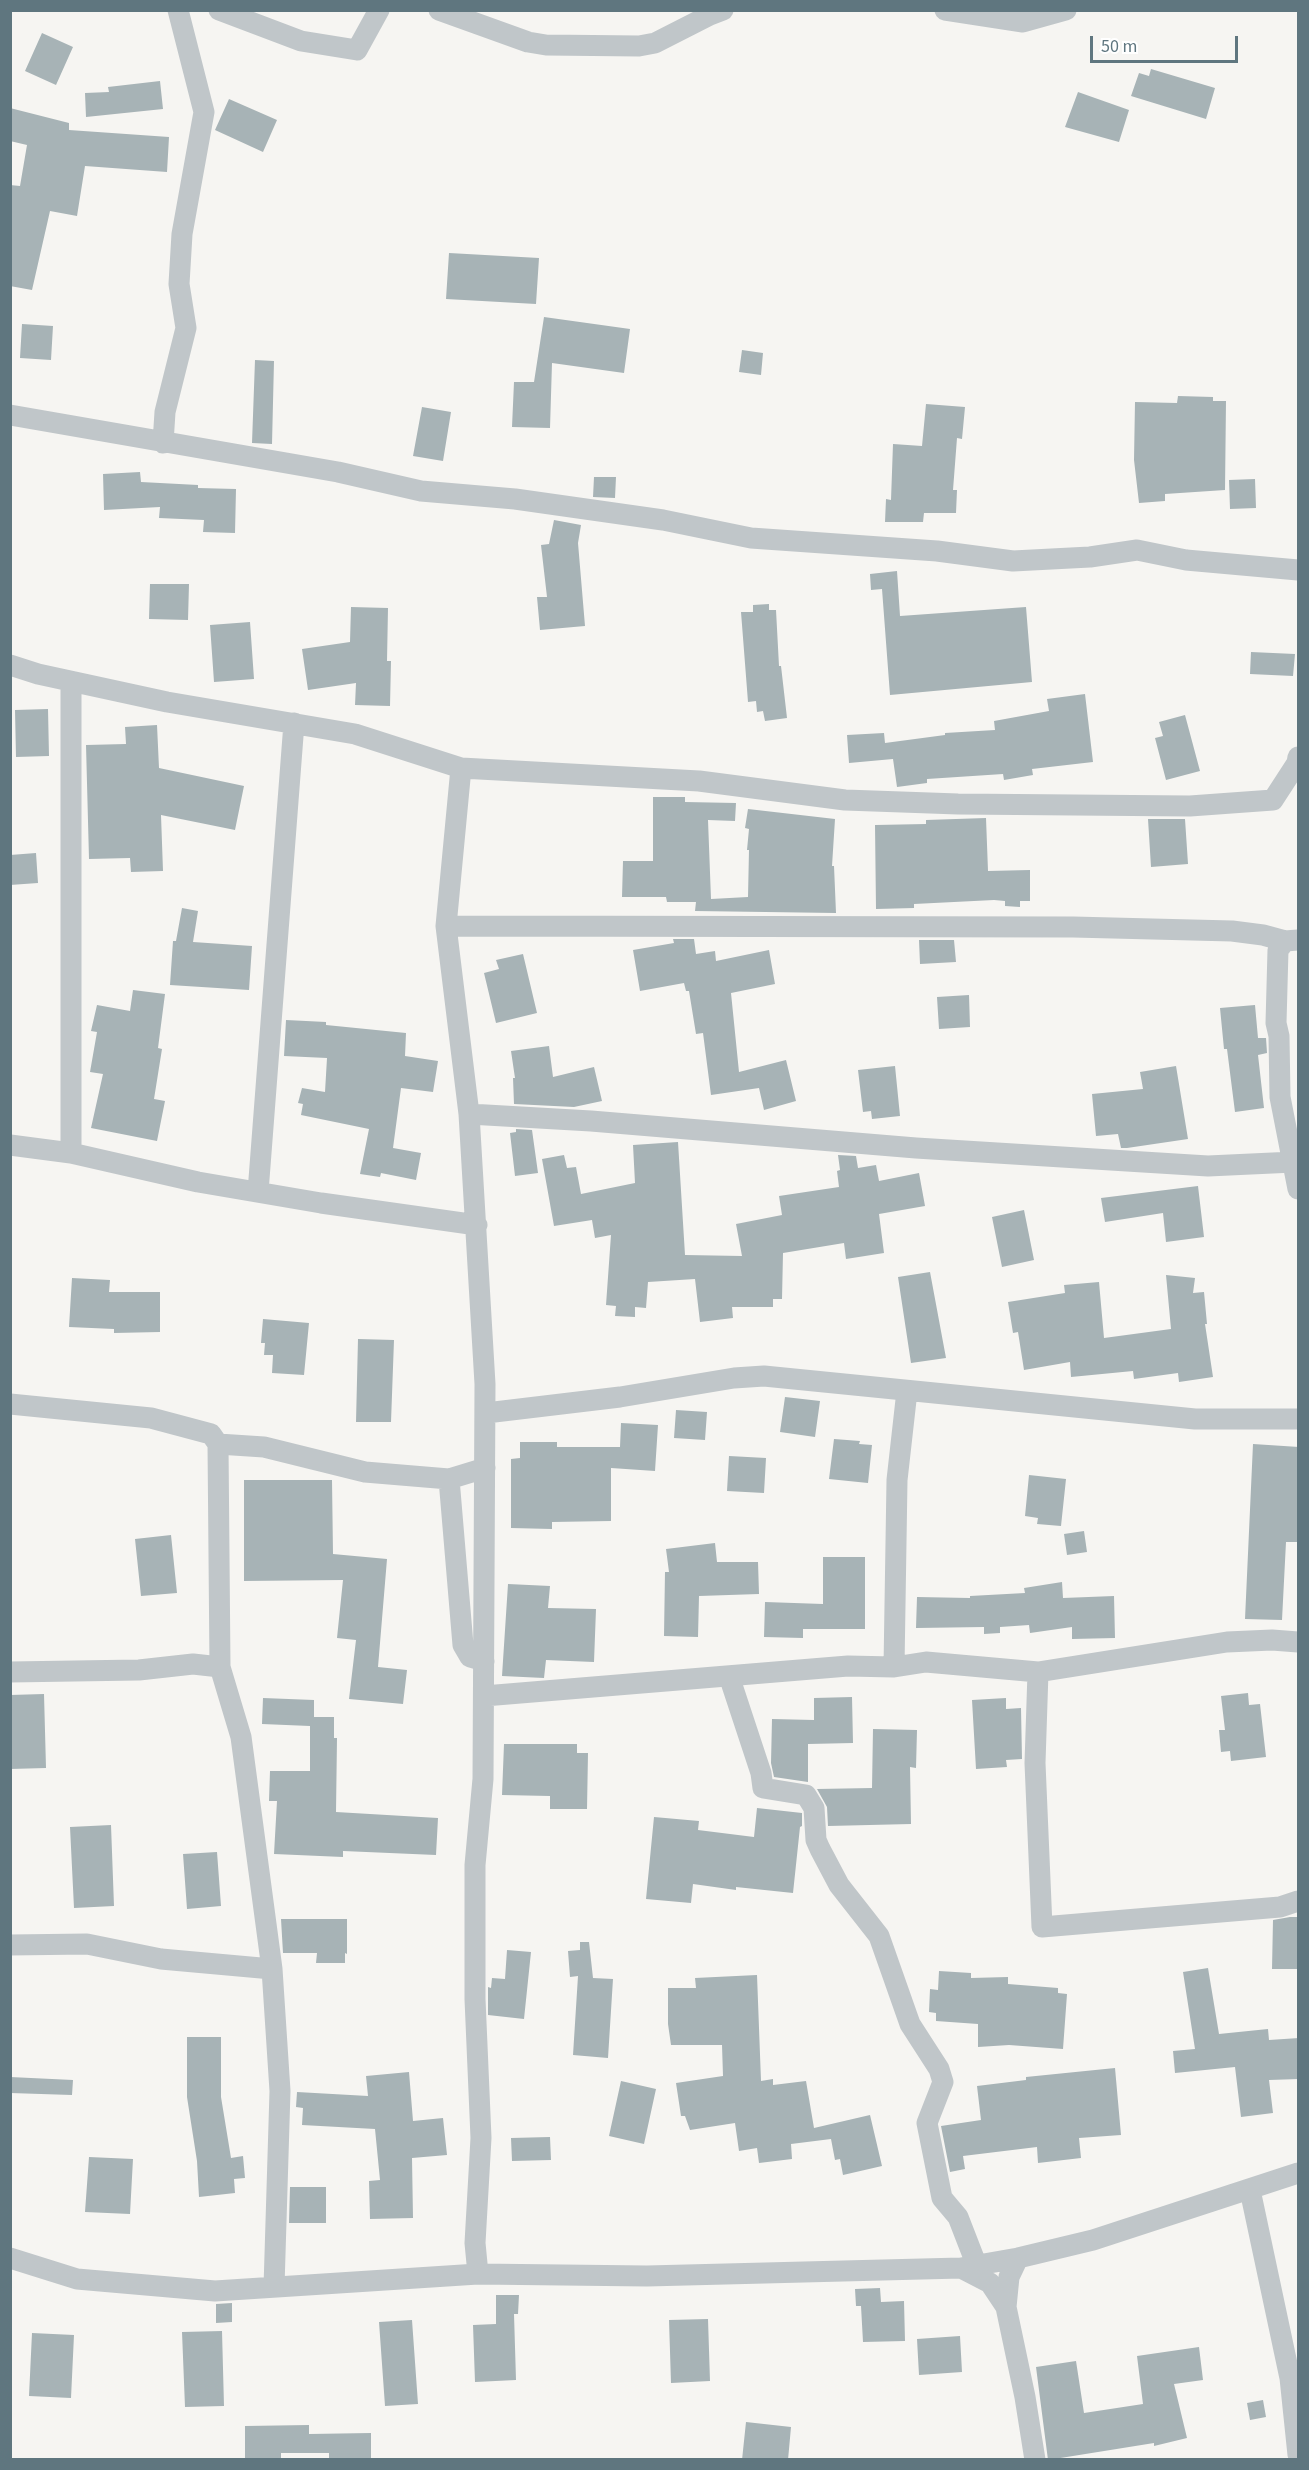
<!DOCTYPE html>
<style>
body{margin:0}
#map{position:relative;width:1309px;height:2470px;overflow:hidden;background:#f6f5f2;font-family:"Source Sans 3",sans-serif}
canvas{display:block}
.frame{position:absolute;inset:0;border:12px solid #5f767f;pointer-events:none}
.scale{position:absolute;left:1090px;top:36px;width:148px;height:27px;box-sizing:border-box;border:3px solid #5f767f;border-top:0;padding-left:8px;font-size:18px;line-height:21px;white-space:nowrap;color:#5f767f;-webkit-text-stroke:4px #fff;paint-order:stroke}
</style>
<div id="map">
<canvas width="1309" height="2470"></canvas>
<div class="frame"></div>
<div class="scale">50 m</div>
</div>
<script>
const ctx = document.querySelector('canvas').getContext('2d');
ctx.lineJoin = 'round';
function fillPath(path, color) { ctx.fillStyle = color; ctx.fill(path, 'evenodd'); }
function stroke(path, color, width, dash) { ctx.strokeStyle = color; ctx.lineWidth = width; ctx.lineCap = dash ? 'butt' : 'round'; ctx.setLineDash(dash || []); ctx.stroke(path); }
fillPath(new Path2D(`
 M42,33l31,14 -17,38 -31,-14z
 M1151,69l64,19 -9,31 -75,-23 8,-23 10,3z
 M160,81l3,28 -77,8 -1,-24 24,-1 -1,-5z
 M1078,92l51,18 -10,32 -54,-15z
 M229,99l48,21 -14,32 -48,-22z
 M10,108l59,15v7l100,7 -2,35 -82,-6 -8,50 -27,-5 -18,79 -22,-4v-101l10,1 7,-41 -17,-4z
 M449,253l90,5 -3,46 -90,-5z
 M544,317l86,12 -6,44 -72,-10 -2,65 -38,-1 2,-45h20z
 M22,324l31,2 -2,34 -31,-2z
 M742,350l21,3 -2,22 -22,-3z
 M255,360l19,1 -2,83 -20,-1z
 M1178,396l35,1v4h13l-1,89 -60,4v7l-26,2 -5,-43 1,-58 42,1z
 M926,404l39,3 -3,32 -5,-1 -4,52h4l-1,23h-32l-1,9h-38l1,-23 5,1 2,-56 29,2z
 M422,407l29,5 -8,49 -30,-5z
 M140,472l1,10 57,3v3l38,1 -1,44 -32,-1 1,-12 -45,-2 1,-11 -56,3 -1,-36z
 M594,477h22l-1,21 -22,-1z
 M1255,479l1,29 -26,1 -1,-29z
 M554,520l27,5 -3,18 7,83 -45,4 -3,-33h10l-6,-52 8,-1z
 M897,571l3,45 126,-9 6,75 -142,13 -8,-106 -11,1 -1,-16z
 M150,584h39l-1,36 -39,-1z
 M769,604v6h7l3,56h2l6,52 -22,3 -2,-10 -6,1 -1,-11 -8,1 -7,-90h12v-7z
 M351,607l37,1 -1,53h4l-1,45 -35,-1 1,-22 -48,7 -6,-41 48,-7z
 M250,622l4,57 -40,3 -4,-57z
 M1251,652l44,2 -2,22 -43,-2z
 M1085,694l8,68 -61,7 1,6 -29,5 -1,-6 -76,5v4l-30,4 -4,-28 -44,4 -2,-28 37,-2 1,10 60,-8v-2l50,-3 -1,-9 55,-10 -2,-12z
 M48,709l1,47 -33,1 -1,-47z
 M1185,715l15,56 -34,9 -11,-42 8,-2 -4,-14z
 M157,725l2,43 85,18 -9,44 -74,-15 2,56 -32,1 -1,-14 -41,1 -3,-114 40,-1 -1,-17z
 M653,797h32v5l51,1 -1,18 -27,-1 3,79 37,-2 1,-47h-2l2,-21 -4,-1 3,-19 87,10 -3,47h2l2,47 -141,-2 1,-9h-29l-1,-5h-44l1,-36h30z
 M986,818l2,53 42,-1v31h-10v6l-15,-1v-5l-11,-1 -80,4v4l-38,1 -1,-84 51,-1v-4z
 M1148,819h37l3,45 -37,3z
 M36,853l2,30 -28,2v-30z
 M182,908l16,3 -5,31 59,4 -3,44 -79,-5 3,-44h3z
 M673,939h21l2,15 19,-3 1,10 53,-11 6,34 -44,9 8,79 47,-12 10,41 -32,9 -5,-22 -48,7 -8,-62 -7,1 -7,-43h-3l-2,-8 -44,8 -7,-41 41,-7z
 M919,940h35l2,22 -36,2z
 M523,954l14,59 -41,10 -12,-50 15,-4 -3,-9z
 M133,990l32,4 -7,54 4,1 -8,50 11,2 -8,40 -66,-13 12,-54 -13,-2 7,-40 -6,-1 6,-26 33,6z
 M969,995l1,32 -31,2 -2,-32z
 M1255,1005l3,33h8l1,15 -9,2 6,53 -29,4 -8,-63h-3l-4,-41z
 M286,1020l40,2v3l80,8 -1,23 33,5 -5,31 -32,-4 -8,60 28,5 -5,27 -35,-7 -1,4 -20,-3 9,-45 -68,-14 2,-11 -5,-1 4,-15 23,4 2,-34 -43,-2z
 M549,1046l4,31 41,-10 8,34 -28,6 -60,-3 -1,-26h2l-4,-27z
 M895,1066l5,50 -28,3 -1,-8 -8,1 -5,-42z
 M1176,1066l12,73 -61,9h-6l-3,-14 -22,2 -4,-42 51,-5 -3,-17z
 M516,1129l16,1 6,43 -23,3 -5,-43 6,-1z
 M678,1142l7,113 57,1 -6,-32 46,-9 -3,-19 60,-9 -2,-16 3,-1 -2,-15 18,1 2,12 18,-3 3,16 40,-8 6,33 -46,8 5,39 -38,6 -2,-16 -61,10 -1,46h-9v8h-41l1,11 -33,4 -5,-43 -47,3 -2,26 -11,-1v10l-20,-1 1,-10 -10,-1 5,-70 -16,3 -3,-18 -38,6 -12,-67 22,-4 3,13 9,-1 5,27 54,-11 -2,-38z
 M1198,1186l6,51 -38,5 -3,-29 -58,9 -4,-24z
 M1024,1210l10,50 -32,7 -10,-50z
 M930,1272l16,86 -35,5 -13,-86z
 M1166,1275l29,3 -2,15 11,-1 3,32h-2l8,53 -34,5 -1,-9 -44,6 -1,-8 -62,6 -1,-15 -46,8 -6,-38 -5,1 -5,-31 57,-9 -1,-8 35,-3 5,56 67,-9z
 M72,1278l38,2 -1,12h51v40l-46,1v-4l-45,-2z
 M263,1319l46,4 -5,52 -32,-2 1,-18h-9l1,-12h-4z
 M358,1339l36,1 -3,82h-35z
 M785,1397l35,4 -5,36 -35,-5z
 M676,1410l31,2 -2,28 -31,-2z
 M621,1423l37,2 -3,46 -44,-3v53l-59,1v7l-41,-1v-69l9,-1v-16h37v5h63z
 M834,1439l26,2 -1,3 13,1 -4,38 -39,-4z
 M1253,1444l46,3v95h-13l-4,78 -37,-1z
 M729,1456l37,2 -2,35 -37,-2z
 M1029,1475l37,4 -5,47 -24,-2 1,-6 -13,-2z
 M244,1480h88l1,74 54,5 -9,108 29,3 -4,34 -54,-5 7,-59 -19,-2 6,-58 -99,1z
 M1084,1531l3,21 -20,3 -3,-21z
 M171,1535l6,58 -36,3 -6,-57z
 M715,1543l2,19h41l1,32 -60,2 -1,41 -34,-1 1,-64h4l-3,-23z
 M823,1557h42v72h-62v9l-39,-1 1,-35 58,2z
 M1062,1582l1,16 51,-2 1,42 -43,1v-12l-42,6 -1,-8 -29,2v6l-16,1v-7l-68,1 1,-31 53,1v-2l55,-3 -1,-5z
 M508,1584l42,2 -2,22 48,1 -2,53 -48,-2 -2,18 -42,-2z
 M1248,1693l1,12 11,-1 6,53 -35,4 -1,-10 -9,1 -2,-22h6l-4,-34z
 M44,1694l2,74 -36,1v-74z
 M852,1697l1,46 -45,1v38l-34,-5 -3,-14 1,-44 42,1v-22z
 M263,1698l51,2v17h20v21h3l-1,74 102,6 -2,37 -93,-4v6l-69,-3 3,-53h-8l1,-30h40v-45l-48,-2z
 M1006,1698v11l15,-1 1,51 -16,1 1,7 -31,2 -4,-69z
 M873,1729l44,1 -1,38 -6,-1 1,57 -83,2 -1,-19 -10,-18 55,-1z
 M504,1744h73v9h11l-1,56h-37v-13l-48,-1z
 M757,1808l45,5v13l-2,1 -7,66 -57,-6v3l-43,-6 -2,19 -45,-4 8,-82 45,4 -1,9 56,7z
 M111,1825l3,81 -40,2 -4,-81z
 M217,1852l4,54 -34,3 -4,-55z
 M1290,1917h9v52h-27l1,-49z
 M281,1919h66v35l-2,-1v10h-29l1,-10h-34z
 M580,1942h9l4,36 20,1 -5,79 -35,-3 5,-79 -8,1 -2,-26 12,-1z
 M507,1950l24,2 -7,67 -36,-4v-28l3,1 1,-10 13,1z
 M1208,1968l11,66 49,-5 1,11 30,-2v41l-30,1 4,33 -32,4 -6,-50 -60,6 -2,-22 22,-2 -12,-77z
 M939,1971l32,2v5l37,-1v7l50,4v5l9,1 -4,55 -54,-4 -31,2v-23l-42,-3v-8l-7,-1 1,-23 8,1z
 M757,1975l4,106 12,-2v6l33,-4 8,47 56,-13 12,51 -39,9 -3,-16 -5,1 -4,-21 -40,5 1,15 -33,4 -2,-15 -18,3 -4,-28 -45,7 -5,-14h-4l-5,-33 47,-7 -1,-31h-51l-3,-21v-36h28l-1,-10z
 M187,2037h34v60l10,61 12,-2 2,22 -11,1 1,14 -36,4 -2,-36 -10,-64z
 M1115,2068l6,67 -42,3 2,20 -43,5 -1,-16 -74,9 2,13 -15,3 -9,-46 40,-6 -4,-34 49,-6v-3z
 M409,2072l4,49 30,-3 4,37 -35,3 1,60 -43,1 -1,-38 11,-1 -5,-51 -73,-4 1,-17 -7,-1 1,-15 71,4 -2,-20z
 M10,2077l63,3 -1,15 -62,-2z
 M621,2081l35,8 -12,55 -35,-8z
 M550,2137l1,23 -39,1 -1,-23z
 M89,2157l44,2 -3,55 -45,-2z
 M290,2187h36v36h-37z
 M880,2288l1,14 23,-1 1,40 -42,1 -2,-36h-5l-1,-17z
 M496,2295h23l-1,19h-4l2,66 -41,2 -2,-57 23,-1z
 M232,2303v19l-16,1v-19z
 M708,2319l2,62 -39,2 -2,-63z
 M412,2320l6,84 -33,2 -6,-84z
 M222,2331l2,75 -39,1 -3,-75z
 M32,2333l42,2 -3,63 -42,-2z
 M960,2336l2,36 -43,3 -2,-36z
 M1199,2347l4,33 -29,4 13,54 -33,8v-3l-106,17 -12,-93 40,-6 8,52 59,-9 -6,-48z
 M1263,2400l3,17 -16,3 -3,-17z
 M746,2422l45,5 -3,33h-46z
 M309,2425v9l62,-1v27h-42v-7h-48v5h-36v-32z`), '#a7b3b6');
stroke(new Path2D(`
 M219,10l82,31 56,9 22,-40
 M439,10l89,32 18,3 93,1 16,-3 55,-28 13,-5
 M945,10l78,12 43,-12
 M10,415l328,57 83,19 94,8 148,21 88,18 186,13 76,10 77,-4 47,-7 49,10 112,10
 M163,443l2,-31 21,-84 -7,-44 3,-50 22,-122 -26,-102
 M10,665l28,9 129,28 188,32 106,34 238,13 146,19 113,4 232,2 83,-6 24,-37 1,-6
 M71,682v471
 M461,768l-15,158 23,188 16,270 -2,395 -8,86v134l6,139 -6,105 3,31
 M446,926l627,1 159,4 31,4 22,6 13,-1
 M1285,941l-7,9 -2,73 3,13 1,61 18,92
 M469,1114l122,7 325,27 292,18 86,-4
 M10,1145l61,8 127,29 123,21 156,22
 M258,1192l36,-469
 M907,1391l-10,89 -3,187 32,-5 112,10 -3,91 7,164 238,-20 18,-6
 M10,1404l141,14 60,16 7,10 46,3 101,25 84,7 36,-11
 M486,1413l134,-16 114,-19 30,-2 431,43h103
 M218,1444l2,223 21,70 31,232 8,122 -6,196
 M449,1479l14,166 7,12 14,4
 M10,1672l129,-2 54,-6 27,3
 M1038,1672l189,-30 45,-2 26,2
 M729,1676l32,97 2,15 43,7 8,13 2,32 4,9 19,36 40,51 31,88 29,45 4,13 -16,41 15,75 16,19 19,49
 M484,1696l364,-30 46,1
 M10,1945l77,-1 74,15 111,10
 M1250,2190l40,188 8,77
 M10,2258l67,21 138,12 263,-17 169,2 314,-8 57,-10 75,-18 205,-67
 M1018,2258l-9,19 -3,30 19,90 10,63
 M961,2268l29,15 16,24`), '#c0c6c9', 21);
</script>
